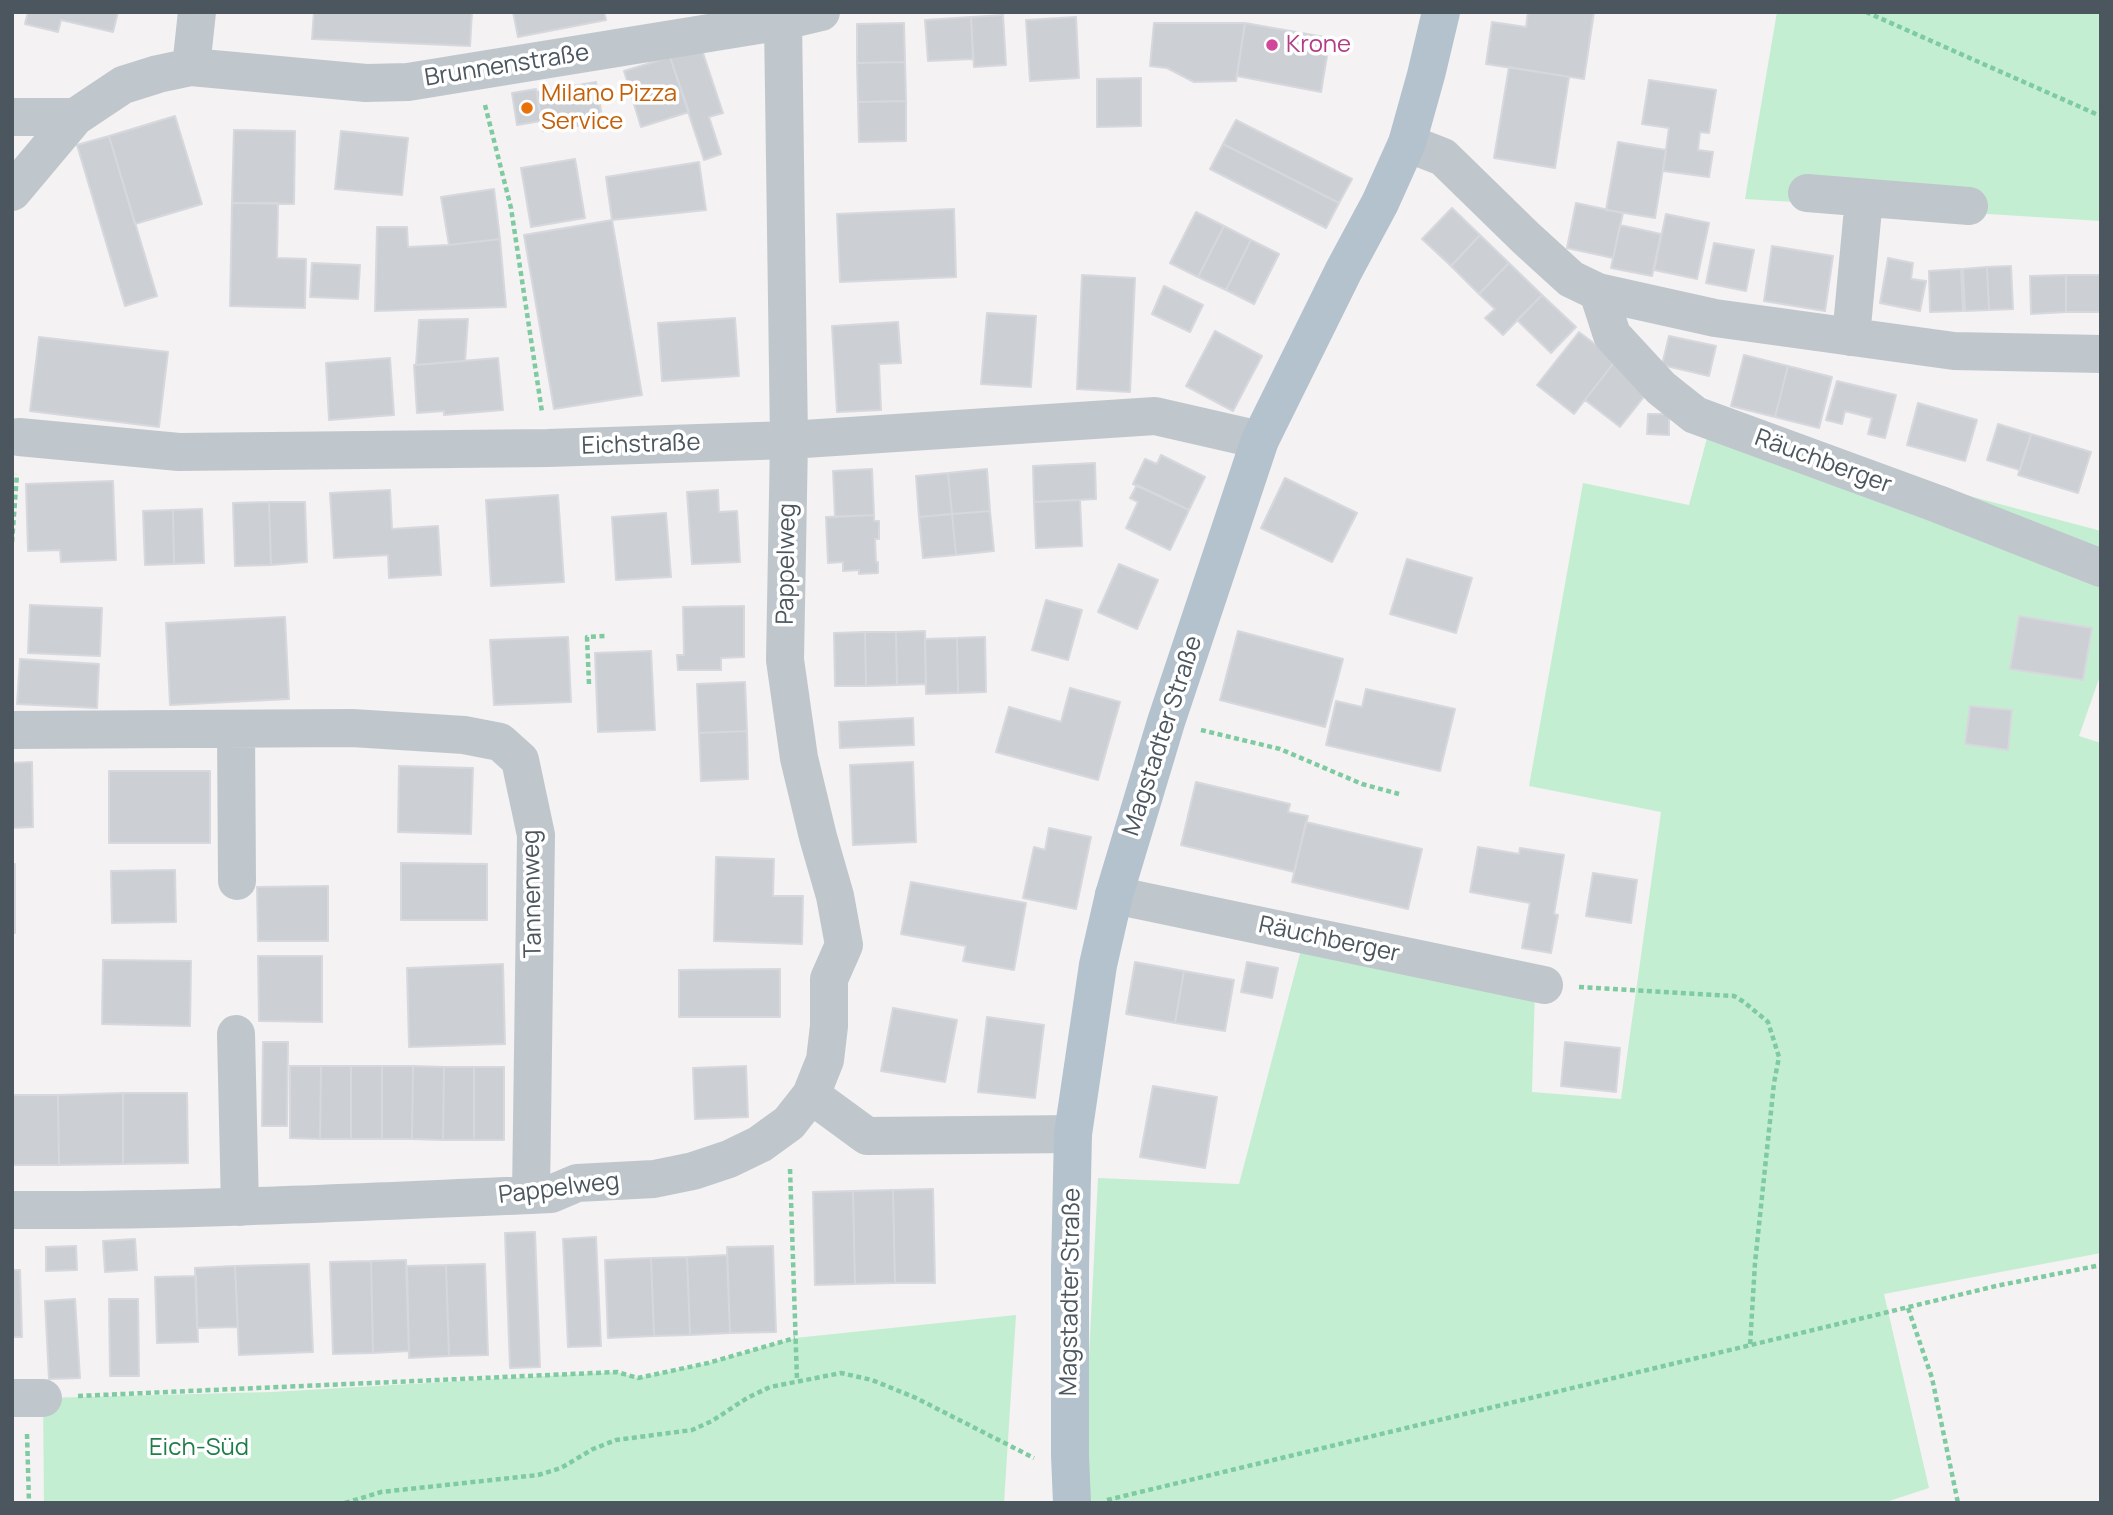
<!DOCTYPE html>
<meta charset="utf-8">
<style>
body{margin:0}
#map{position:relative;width:2113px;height:1515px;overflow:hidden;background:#f4f2f2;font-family:Manrope,sans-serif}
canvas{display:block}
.frame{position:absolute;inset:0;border:14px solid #4b565e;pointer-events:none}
</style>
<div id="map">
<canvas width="2113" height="1515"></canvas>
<div class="frame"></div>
</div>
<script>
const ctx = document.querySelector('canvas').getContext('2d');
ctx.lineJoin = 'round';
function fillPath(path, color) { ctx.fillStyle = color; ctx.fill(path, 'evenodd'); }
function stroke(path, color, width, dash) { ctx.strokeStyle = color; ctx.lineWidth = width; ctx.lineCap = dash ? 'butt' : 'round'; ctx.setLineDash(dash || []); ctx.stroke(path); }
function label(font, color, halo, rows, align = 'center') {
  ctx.font = font + ' Manrope,sans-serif'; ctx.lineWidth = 7; ctx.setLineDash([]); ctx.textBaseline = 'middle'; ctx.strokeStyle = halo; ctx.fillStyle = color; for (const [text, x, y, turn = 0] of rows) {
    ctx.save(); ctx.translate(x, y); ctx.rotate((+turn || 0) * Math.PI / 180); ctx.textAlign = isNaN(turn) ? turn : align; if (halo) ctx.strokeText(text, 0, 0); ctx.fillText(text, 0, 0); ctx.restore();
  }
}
fillPath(new Path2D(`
 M1777,12h324v209l-356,-22z
 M1710,427l391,104v142l-22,63 22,7v510l-217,41 45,194 -46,15h-795l-5,-27 15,-298 141,6 63,-238 233,43 -3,103 89,7 40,-287 -132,-26 54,-303 106,22z
 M1016,1315l-12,188h-960l-1,-105 229,-6 345,-20 21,6 70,-15 87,-25z`), '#c4eed2');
const building = new Path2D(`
 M28,12h90l-5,20 -52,-12 -3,12 -33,-8z
 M314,12h158l-2,34 -158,-7z
 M513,12h91l2,8 -88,17z
 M1528,12h66l-10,67 -98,-15 6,-42 34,5z
 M1003,15l3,50 -32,2 -3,-50z
 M971,17l2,42 -45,2 -3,-41z
 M1076,17l3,61 -49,3 -4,-61z
 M904,23l1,39 -48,1v-39z
 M1154,23h91l-9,58 -42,1 -27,-14 -17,-2z
 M1245,23l85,15 -9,54 -84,-16z
 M701,47l22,66 -14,4 12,37 -17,6 -34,-103z
 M670,57l19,55 -48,15 -17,-56z
 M905,62l1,39 -48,1 -1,-39z
 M1509,67l60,10 -14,91 -61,-10z
 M1141,78v48l-44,1v-48z
 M1649,80l67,10 -7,43 -9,-1 -2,18 15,2 -4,25 -46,-6 6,-43 -27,-4z
 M596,82l7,40 -60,9 -6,-39z
 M536,89l5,32 -24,4 -5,-32z
 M906,101v40l-47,1 -1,-40z
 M175,116l27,88 -67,20 -26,-88z
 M1236,120l116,59 -13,24 -116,-59z
 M234,130l61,1 -1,73 -62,-1z
 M341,131l67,7 -6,57 -67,-6z
 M109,136l48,160 -32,10 -48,-161z
 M1618,142l48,8 -11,68 -49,-8z
 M1223,144l116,59 -13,25 -116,-59z
 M575,159l10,59 -54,9 -10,-59z
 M699,162l7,48 -94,10 -6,-43z
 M494,189l6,50 -51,6 -8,-48z
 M232,203h46l-1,55 29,1 -1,49 -75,-2z
 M1576,203l47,10 -10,45 -46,-10z
 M1452,208l28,27 -29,31 -29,-27z
 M954,209l2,68 -116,5 -3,-68z
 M1196,212l28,14 -26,51 -28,-14z
 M1666,214l43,9 -12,56 -43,-9z
 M612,220l30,175 -88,14 -30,-174z
 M1620,225l41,9 -9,42 -41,-8z
 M1224,226l27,14 -25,50 -28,-13z
 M377,227h30l1,20 41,-2 51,-6 6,68 -131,4z
 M1480,235l29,28 -30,31 -28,-28z
 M1251,240l28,14 -25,50 -28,-14z
 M1714,243l40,7 -8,41 -40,-8z
 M1772,246l61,10 -8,55 -61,-10z
 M1888,258l25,5 -2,16 15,2 -6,30 -40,-8z
 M312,263l48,2 -2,34 -48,-2z
 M1509,263l33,32 -39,40 -18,-17 10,-9 -16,-15z
 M2011,266l2,43 -24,1 -2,-43z
 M1987,267l2,43 -24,1 -2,-42z
 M1961,269l2,42 -33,1 -1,-41z
 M1082,275l53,3 -5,114 -53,-3z
 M2066,275v37l-35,2 -1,-38z
 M2066,275h34l1,37h-35z
 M1164,286l39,19 -13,27 -38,-18z
 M1542,295l34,32 -25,26 -34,-33z
 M987,313l49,3 -5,71 -50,-3z
 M735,318l4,58 -77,5 -4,-58z
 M468,319l-3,42 -49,4 3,-45z
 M898,322l3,41 -22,1 2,46 -44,2 -5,-86z
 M1215,331l47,25 -29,55 -47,-25z
 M1579,332l37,28 -42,54 -37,-29z
 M1669,336l47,10 -7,30 -47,-11z
 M39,337l129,15 -9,75 -129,-16z
 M1744,355l44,11 -13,51 -44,-11z
 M390,358l4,57 -65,5 -3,-57z
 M498,358l5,52 -59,5v-4l-27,2 -3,-48z
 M1616,360l35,28 -31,39 -35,-27z
 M1788,366l44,11 -13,51 -44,-11z
 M1837,381l59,14 -11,43 -17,-4 4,-16 -27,-7 -3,13 -16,-4z
 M1918,403l59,17 -12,41 -58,-16z
 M1648,414h21v21l-22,-1z
 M1998,424l33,10 -11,36 -33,-10z
 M2031,434l60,18 -13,41 -60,-18z
 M1161,455l44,22 -16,33 -56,-26 12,-25 12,5z
 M1095,463l1,36 -62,3 -1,-36z
 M872,469l2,46 -39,2 -2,-46z
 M987,469l3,42 -38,3 -4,-41z
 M948,473l4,41 -33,3 -3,-41z
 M1285,478l72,35 -25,49 -71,-34z
 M113,481l3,79 -55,2 -1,-12 -32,1 -2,-67z
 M1137,485l52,25 -19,40 -44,-22 12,-26 -8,-4z
 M390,490l2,39 46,-3 3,49 -52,3 -1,-23 -54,3 -4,-65z
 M718,490l1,22 18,-1 3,51 -48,2 -5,-72z
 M558,495l6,87 -73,4 -5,-86z
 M1080,500l2,46 -46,2 -2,-46z
 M269,502h36l2,60 -36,3z
 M269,502l2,63 -36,1 -2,-63z
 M202,509l2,54 -30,1 -1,-54z
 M173,510l1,54 -29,1 -2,-54z
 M990,511l4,40 -38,4 -4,-41z
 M666,513l5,64 -55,3 -4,-63z
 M952,514l4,41 -33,3 -4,-41z
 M874,515v6h5v18h-4l1,23h2v11l-19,1v-4l-16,1v-9l-15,1 -2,-46z
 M1407,559l65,19 -16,55 -66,-19z
 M1119,564l39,16 -21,49 -39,-17z
 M1046,600l36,10 -14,50 -36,-10z
 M30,605l72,3 -2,48 -72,-3z
 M744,606v51l-23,1v12h-43l-1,-15h7l-1,-48z
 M2019,616l73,12 -9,52 -73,-11z
 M285,617l4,82 -119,6 -4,-82z
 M925,631l1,53 -29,1 -1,-53z
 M1238,631l105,28 -18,68 -105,-27z
 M865,632l1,54h-31l-1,-53z
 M865,632h31l1,53 -31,1z
 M568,637l3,65 -77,3 -4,-65z
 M985,637l1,55 -28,1 -1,-55z
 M957,638l1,55 -32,1 -1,-55z
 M651,651l4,79 -57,2 -3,-79z
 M20,659l79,5 -2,44 -80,-4z
 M745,682l2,49 -48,2 -2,-49z
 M1070,688l50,14 -22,78 -102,-28 13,-45 52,15z
 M1366,689l89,20 -15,62 -114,-26 10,-44 26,6z
 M1970,706l42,4 -4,40 -43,-6z
 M913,718l1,27 -74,3 -1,-26z
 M747,731l1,48 -47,2 -2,-48z
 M32,762l1,65 -21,1v-65z
 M913,762l3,80 -63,3 -3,-80z
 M399,766l74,2 -2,66 -73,-2z
 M109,771h101v72h-101z
 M1196,782l94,22 -2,8 20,4 -14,56 -113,-27z
 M1306,822l116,27 -14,60 -116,-27z
 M1049,828l42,9 -15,72 -53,-11 11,-51 11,3z
 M1478,847l41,7 1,-6 44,7 -10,59 4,1 -7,38 -29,-5 8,-45 -60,-11z
 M716,857l58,2 -1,37h30l-1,48 -88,-3z
 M401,863l86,1v56h-86z
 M12,864h3v69h-3z
 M175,870l1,52 -64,1 -1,-52z
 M1593,873l44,7 -6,43 -45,-7z
 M911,882l115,21 -12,67 -51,-9 3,-15 -65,-12z
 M328,886v55h-70l-1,-54z
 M258,956h64v66l-63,-1z
 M103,960l88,1 -1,65 -88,-2z
 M1135,962l49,9 -9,52 -49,-9z
 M1247,962l31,6 -6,30 -31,-6z
 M503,964l2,80 -96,3 -2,-79z
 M780,969v48h-101v-47z
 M1184,971l50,9 -9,51 -50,-8z
 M893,1008l64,12 -12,62 -64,-11z
 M987,1017l57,8 -9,73 -57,-6z
 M263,1042h25l-1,84h-25z
 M1565,1042l55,6 -4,44 -55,-6z
 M290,1066h31l-1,73 -30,-1z
 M321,1066h30v73h-31z
 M351,1066h31v73h-31z
 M382,1066h31l-1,73h-30z
 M413,1066l31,1 -1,73 -31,-1z
 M746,1066l2,51 -53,2 -2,-51z
 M444,1067h30v73h-31z
 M474,1067h30v73h-30z
 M1153,1086l64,11 -12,71 -65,-11z
 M123,1093h64l1,70 -65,1z
 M123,1093v71l-64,1 -1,-70z
 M12,1095h46l1,70h-47z
 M933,1189l2,94h-40l-2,-93z
 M893,1190l2,93 -40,1 -2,-93z
 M853,1191l2,93 -40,1 -2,-93z
 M535,1232l5,135 -30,1 -5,-135z
 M596,1237l5,109 -33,1 -5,-108z
 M135,1239l2,31 -32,2 -2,-31z
 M76,1246l1,24 -31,1v-24z
 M773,1246l3,86 -46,1 -3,-86z
 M727,1255l3,78 -40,2 -3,-78z
 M687,1257l3,78 -36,1 -3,-78z
 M651,1258l3,78 -46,2 -3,-78z
 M406,1260l3,91 -36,2 -2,-92z
 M371,1261l2,92 -40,1 -3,-92z
 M309,1264l4,88 -74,3 -4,-89z
 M485,1264l3,91 -39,1 -3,-91z
 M446,1265l3,91 -40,2 -2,-92z
 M235,1266l3,61 -41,1 -2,-60z
 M12,1270h8l2,67h-10z
 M196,1276l2,66 -41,1 -2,-66z
 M75,1299l5,79 -31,1 -4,-78z
 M109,1299h29l1,77h-29z`);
fillPath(building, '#cccfd4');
stroke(building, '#d6d8dd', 2);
stroke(new Path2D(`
 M1866,12l230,102h5
 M485,105l26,103 31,204
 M12,542l5,-68
 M589,684l-2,-47 18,-1
 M1201,730l79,19 82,35 37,10
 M1579,987l155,9 10,6 24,20 11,35 -5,26 -19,180 -5,83
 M790,1169l7,211
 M1908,1308l24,70 26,125
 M78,1396l539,-24 21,6 70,-15 87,-25
 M27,1434l2,69
 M1107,1500l889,-214 105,-21
 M345,1503l36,-11 157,-17 23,-7 32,-19 23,-9 76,-10 20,-9 35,-23 23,-11 71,-14 31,7 44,18 118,60`), '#7ecaa1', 4.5, [5, 3.5]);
stroke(new Path2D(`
 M191,67l6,-55
 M12,117h63
 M1407,143l36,14 83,81 45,41 27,13 117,26 239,33 147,3
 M12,192l63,-75 48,-32 35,-11 33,-7 175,16 42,-1 375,-61 38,-9
 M1807,193l162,13
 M1598,292l14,43 49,53 34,27 243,89 163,64
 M1851,337l13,-139
 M19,437l160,15 369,-4 241,-8 366,-24 105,24
 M236,729l1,152
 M12,730l340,-2 112,7 36,7 20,18 16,75 -5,360
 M1114,895l430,90
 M236,1034l4,173
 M811,1095l56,41 206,-2
 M12,1210c173,1 346,-8 519,-15l20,-1 26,-11 77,-4 39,-8 36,-12 31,-15 29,-21 22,-28 14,-35 4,-34v-47l15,-34 -9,-49 -17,-59 -19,-79 -14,-98 4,-220 -6,-419
 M12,1398h31`), '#bfc7cd', 38);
stroke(new Path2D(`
 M1072,1503l-2,-48v-188l3,-133 25,-169 16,-70 52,-173 94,-282 84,-170 36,-67 27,-60 19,-68 15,-63`), '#b4c2ce', 38);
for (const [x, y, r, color] of [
 [1272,45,7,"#d1479c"],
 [527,108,7,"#e8710a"]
]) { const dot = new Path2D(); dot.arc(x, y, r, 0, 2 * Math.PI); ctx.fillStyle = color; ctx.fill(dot); stroke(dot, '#fff', 2.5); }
label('24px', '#b23c85', '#fff', [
 ["Krone",1286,45]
], 'left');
label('24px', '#4b565e', '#fff', [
 ["Brunnenstraße",507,66,-9],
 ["Eichstraße",641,445,-2],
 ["Räuchberger",1823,462,20],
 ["Pappelweg",787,564,-89],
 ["Magstadter Straße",1163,736,-72],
 ["Tannenweg",533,894,-91],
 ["Räuchberger",1329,940,12],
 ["Pappelweg",559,1189,-7],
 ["Magstadter Straße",1071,1292,-89]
]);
label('24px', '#c56008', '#fff', [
 ["Milano Pizza",541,94],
 ["Service",541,122]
], 'left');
label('24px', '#1e7d49', '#fff', [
 ["Eich-Süd",199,1448]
]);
</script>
